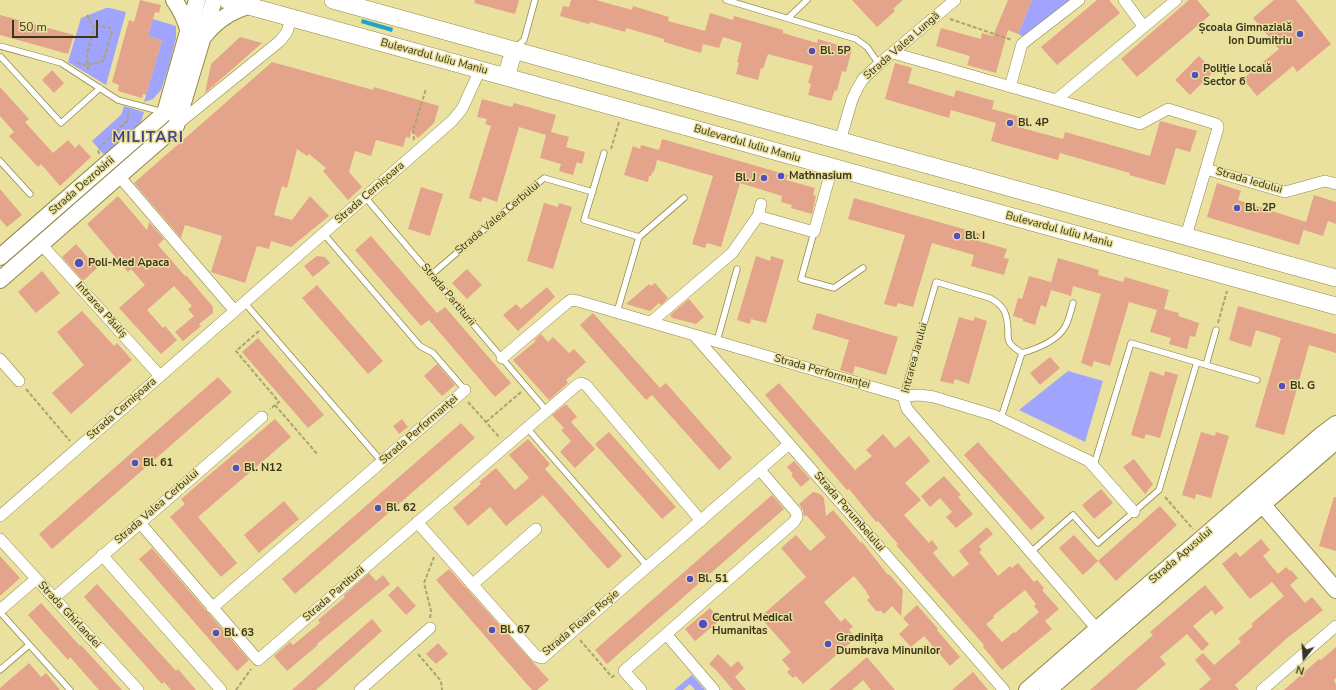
<!DOCTYPE html>
<meta charset="utf-8">
<style>
body{margin:0}
#map{position:relative;width:1336px;height:690px;overflow:hidden;background:#eae19f;font-family:"Nunito Sans",sans-serif}
canvas{display:block}
.north{position:absolute;left:1284px;top:638px;width:40px;height:40px;-webkit-text-stroke:3px #eae19f;paint-order:stroke;rotate:197deg;font-size:11px;font-weight:700;line-height:16px;text-align:center;color:#3a361c}
.north::after{content:'';display:block;margin:auto;width:14px;height:18px;background:#3a361c;clip-path:polygon(50% 0,100% 100%,50% 72%,0 100%)}
.scale{position:absolute;left:12px;top:20px;width:86px;height:18px;box-sizing:border-box;border:2px solid #3a361c;border-top:0;padding-left:5px;font-size:12px;line-height:14px;white-space:nowrap;color:#3a361c;-webkit-text-stroke:3px #eae19f;paint-order:stroke}
</style>
<div id="map">
<canvas width="1336" height="690"></canvas>
<div class="north">N</div>
<div class="scale">50 m</div>
</div>
<script>
const ctx = document.querySelector('canvas').getContext('2d');
ctx.lineJoin = 'round';
function fillPath(path, color) { ctx.fillStyle = color; ctx.fill(path, 'evenodd'); }
function stroke(path, color, width, dash) { ctx.strokeStyle = color; ctx.lineWidth = width; ctx.lineCap = dash ? 'butt' : 'round'; ctx.setLineDash(dash || []); ctx.stroke(path); }
function label(font, color, halo, rows, align = 'center') {
  ctx.font = font + ' "Nunito Sans",sans-serif'; ctx.lineWidth = 3; ctx.setLineDash([]); ctx.textBaseline = 'middle'; ctx.strokeStyle = halo; ctx.fillStyle = color; for (const [text, x, y, turn = 0] of rows) {
    ctx.save(); ctx.translate(x, y); ctx.rotate((+turn || 0) * Math.PI / 180); ctx.textAlign = isNaN(turn) ? turn : align; if (halo) ctx.strokeText(text, 0, 0); ctx.fillText(text, 0, 0); ctx.restore();
  }
}
fillPath(new Path2D(`
 M1032,0h47l-50,39 -11,-5z
 M106,8h4l16,4 -20,73 -38,-23 13,-44z
 M153,19l23,7v12l-7,28 -8,24 -8,9 -9,3 18,-62 -14,-4z
 M124,106l20,6 -3,10 -37,33 -12,-14 29,-26z
 M1068,371l35,10 -18,61 -66,-32z
 M692,675l13,15h-10l-5,-6 -7,6h-9z`), '#a0a4fd');
fillPath(new Path2D(`
 M362,19l31,9 -1,4 -31,-9z`), '#1ba5c8');
fillPath(new Path2D(`
 M140,0l21,5 -2,8 -4,-1 -7,24 14,4 -16,55 -3,-1 -1,4 -24,-7 1,-6 -7,-3 17,-62 5,2z
 M475,0h44l-4,14 -41,-11z
 M571,0h25l36,10 1,-4 36,11 -1,4 37,10 5,-18 23,7 1,-4 49,14v3l34,10 1,-4 34,10 -6,23 -4,-1 -5,20 -2,-1 -4,11 -23,-6 3,-11 -3,-1 5,-17 -45,-12 -5,15 -2,-1 -3,12 -22,-6 3,-11 -2,-1 5,-19 -19,-6 -4,11 -16,-4 -2,9 -37,-11v-3l-38,-11 -1,4 -35,-10 -1,2 -29,-8 3,-10 6,1z
 M852,0h51l-10,9 2,2 -18,16z
 M1008,0h24l-14,34 -10,-4 -12,43 -29,-8 3,-9 -34,-10 5,-18 40,11 1,-6 11,3z
 M1097,0h12l11,13 -63,52 -16,-18z
 M1189,0h8l13,15 -73,62 -16,-18z
 M1274,0h22l35,44 -34,28 -4,-6 -36,30 -14,-17 36,-30 -26,-31z
 M0,15l74,20 -6,19 -68,-19z
 M240,37l22,6 -57,50 6,-29z
 M1199,56l15,15 -24,24 -15,-15z
 M272,62l101,28 1,-3 65,19 -5,17 -16,15 -7,-7 -1,7 -4,-1 -3,10 -27,-7 -5,16 -16,-5 -6,21 13,15 -14,13 -25,-29 3,-3 -17,-14 -2,2 -10,-7 -10,39 -5,-2 -8,29 18,5 18,-24 19,20 -38,31 -20,-6 -2,8 -12,-3 -12,37 -34,-11 11,-36 -37,-11 -4,13 -47,-55z
 M895,63l17,5 -4,15 46,14 2,-7 38,11 -2,8 33,9 -3,10 41,11 2,-7 85,24 10,-35 37,10 -7,21 -14,-4 -11,37 -36,-10 1,-2 -70,-20 -2,7 -67,-19 5,-18 -45,-13 -2,8 -64,-19z
 M52,70l12,13 -10,10 -12,-13z
 M0,87l29,32 -4,3 28,31 15,-13 7,8 4,-4 12,13 -31,29 -19,-22 -3,3 -29,-31 5,-4 -14,-16z
 M482,99l30,8 2,-4 42,12 -5,17 18,5 -3,10 19,5 -3,12 -5,-2 -4,13 -14,-4 2,-7 -21,-6 6,-23 -27,-8 -22,75 -14,-5 -2,5 -12,-4 22,-72 -6,-2 2,-5 -10,-2z
 M662,139l126,36 -2,5 29,8 -2,7 3,1 -4,18 -21,-6 1,-3 -11,-3 1,-6 -42,-13 -19,64 -14,-4 -2,5 -13,-4 21,-68 -56,-16 -3,12 -1,-1 -2,5h-2l-1,6 -24,-7 9,-29 7,3 1,-4 18,5z
 M1217,183l24,8 -3,9 68,22 8,-27 22,7v22l-8,-3 -5,15 -19,-6 1,-5 -6,20 -92,-28z
 M421,187l22,7 -13,42 -22,-7z
 M0,189l22,26 -15,12 -7,-8z
 M118,196l29,34 2,-8 15,17 -6,6 27,31 1,-1 27,32v6l-14,11 2,2 -18,15 -8,-9 19,-16 -6,-7 4,-3 -18,-20 -27,24 16,18 2,-2 12,14 -16,14 -42,-46 26,-23 -14,-16 -3,3 -41,-48z
 M854,198l127,36 -2,7 28,8 -3,9 5,1 -5,16 -33,-9 3,-11 -42,-12 -19,64 -15,-4 -2,4 -12,-3 21,-69 -57,-16z
 M544,203l14,4 1,-4 13,4 -19,62 -26,-8z
 M371,236l66,77 8,-6 66,76 -16,14 -66,-77 -8,6 -66,-76z
 M76,244l21,24 -14,13 -21,-24z
 M317,256l8,1 5,6 -17,14 -9,-11z
 M756,256l14,5 1,-5 13,4 -18,63 -15,-4 -1,5 -13,-4z
 M1058,258l41,12 -1,5 25,7 2,-5 44,13 -5,19 15,4 -1,3 21,7 -4,14 -5,-1 -3,13 -18,-5 2,-6 -21,-6 7,-22 -28,-8 -19,64 -16,-5 -2,6 -11,-4 20,-69 -28,-8 -2,10 -20,-6 -5,17 -5,-2 -6,20 -12,-4v-2l-10,-3 5,-18 4,1 7,-23 22,6z
 M467,269l15,16 -15,14 -15,-16z
 M42,271l18,22 -24,20 -18,-21z
 M655,283l13,15 -7,7 -2,-2 -9,8 -24,-7 23,-20 2,2z
 M317,285l66,76 -15,13 -66,-76z
 M547,287l8,10 -37,34 -15,-16 13,-11 5,5z
 M689,299l15,18 -8,7 -24,-6 -2,-3z
 M1238,306l98,28v19l-27,-8 -25,90 -29,-8 26,-89 -25,-8 -5,17 -22,-7z
 M82,311l32,35 3,-3 15,17 -61,54 -19,-21 32,-28 -27,-33z
 M593,313l67,75 6,-5 66,75 -13,12 -67,-75 -6,5 -66,-75z
 M817,313l81,24 -12,38 -31,-9 -2,8 -13,-4 9,-30 -37,-11z
 M959,317l14,4 2,-4 12,4 -18,63 -14,-5 -2,5 -13,-3z
 M541,334l7,8 5,-5 16,16 5,-4 12,13 -20,18 2,3 -19,17 -36,-40 23,-19 -2,-1z
 M258,338l66,77 -16,13 -66,-76z
 M1050,357l10,11 -20,17 -10,-12z
 M437,364l18,21 -13,11 -18,-20z
 M1150,371l14,5 1,-5 13,4 -18,63 -14,-4 -2,5 -13,-4z
 M218,377l14,15 -180,157 -13,-15z
 M779,383l76,87 17,-14 -6,-6 17,-16 12,14 14,-12 21,25 -25,22 16,17 -17,15 25,28 3,-3 6,8 -5,5 20,24 16,-13 -10,-13 28,-24 6,7 -14,12 3,4 -3,2 19,24 12,-10 2,2 6,-5 16,19 3,-2 7,8 -2,2 17,19 -14,12 7,8 -50,41 -7,-8h1l-13,-15 1,-2 -88,-100 2,-1 -20,-23 -2,1 -27,-33 -2,1 -82,-95zM1025,590l11,14 -2,2 5,6 -24,21 -1,-1 -12,10 -16,-18 8,-6 -1,-2z
 M566,404l11,13 -6,5 24,27 -20,19 -15,-16 11,-11 -10,-11 3,-2 -12,-13z
 M275,419l16,18 -93,80 39,46 -16,14 -51,-60 15,-13 -4,-5z
 M402,419l6,8 -9,7 -6,-8z
 M461,423l14,15 -180,156 -13,-15z
 M609,432l67,75 -14,12 -67,-75z
 M1201,432l14,4 1,-4 13,4 -18,62 -15,-4 -1,5 -13,-4z
 M528,439l22,25 -5,5 77,87 -14,13 -65,-74 -37,31 -16,-19 -22,19 -15,-18 28,-24 -2,-2 17,-14 19,22 14,-12 -20,-23z
 M978,442l67,76 -14,12 -67,-75z
 M1134,459l19,25 -8,10 -22,-27z
 M794,461l16,18 -9,8 -10,-12 2,-1 -6,-7z
 M944,476l17,19 -3,2 15,17 -17,14 -10,-11 6,-5 -12,-14 -10,9 -9,-11z
 M1101,489l12,14 -19,16 -12,-14z
 M813,492l7,2 4,4 2,18 7,-6 28,33 1,-1 26,33 1,-1 14,16 -2,26 -9,-10 -8,8 -3,-3h-5l-9,-11 3,-3 -3,-4v-1l-13,-16 -30,26 17,20 4,-4 8,9 -4,3 7,8 -53,46 -7,-8 -3,2 -6,-6 3,-3 -8,-9 9,-8 -31,-35 46,-40 -25,-29 15,-13 14,16 16,-14 -20,-22 -2,2 -1,-7 -4,-6z
 M772,495l12,14 -177,155 -12,-14z
 M1334,497h2v54l-17,-5z
 M284,501l15,18 -40,34 -15,-18z
 M1160,506l17,19 -61,56 -18,-20z
 M1074,535l24,26 -15,14 -24,-27z
 M1261,539l9,11 -7,6 15,18 8,-7 4,4 1,-1 7,8 -8,7 15,18 7,-6 11,13 -37,29 -51,46 4,5h-40l12,-11 -16,-19 8,-7 11,12 27,-23 -3,-3 15,-13 -2,-2 33,-28 -12,-14 -22,17 -28,-35 14,-12 4,5z
 M152,548l97,112 -12,11 -98,-112z
 M0,556l20,22 -20,18z
 M449,569l100,111 -12,10h-5l-96,-110z
 M369,573l7,8 7,-6 7,9 -73,60 1,1 -31,26 -13,-15 16,-14 3,3 27,-22 -2,-3 27,-23 -1,-2z
 M97,584l79,87 2,-2 18,21h-25l-7,-8 -2,2 -78,-87z
 M1205,585l19,23 -9,7 -3,-5 -19,16 16,18 -7,7 -15,-17 -27,23 6,7 -30,26h-46l63,-55 -3,-3z
 M398,586l18,20 -10,9 -18,-20z
 M41,603l39,43 1,-1 41,45h-23l-29,-33 -2,3 -40,-45z
 M917,605l21,24 -1,1 23,27 -10,9 -26,-30 -13,11 -12,-13 10,-9 -6,-7z
 M710,608l10,12 -25,21 -10,-12z
 M372,619l10,12 -66,59h-24z
 M438,643l10,11 -12,10 -10,-10z
 M1336,647v31l-2,2 2,5v5h-52l35,-31 2,1z
 M718,654l13,13 7,-6 6,7 -9,9 11,13h-13l-17,-20 -7,-6z
 M867,657l28,33h-24l-8,-10 -11,10h-23z
 M29,663l12,14 5,-4 14,17h-60v-2z
 M973,672l15,18h-36z`), '#e4a38b');
const lane = new Path2D(`
 M726,0l130,39 11,8 12,17
 M788,18l19,-18
 M0,46l61,17 57,37 45,12
 M515,48l9,-8 11,-40
 M1,57l60,66 39,-35
 M604,153l-20,67 55,17 -22,75
 M0,161l30,33
 M365,197l181,213
 M814,232l-13,47 33,9 29,-20
 M323,233l97,113 13,7 32,37
 M639,237l45,-39
 M431,275l113,-97 49,14
 M244,302l138,160
 M717,341l20,-72
 M1022,353c14,-4 35,-12 43,-26 4,-7 6,-16 8,-24
 M1206,365l10,-35
 M903,396l33,-114 54,16c15,8 17,16 18,32 0,4 -1,9 2,13 2,4 8,7 12,10
 M1001,418l21,-65
 M527,428l121,139
 M1094,465l37,-122 126,37
 M1031,552l42,-37 25,28 61,-53 38,-128
 M0,612l70,78
 M0,670l29,-25`);
const street = new Path2D(`
 M1124,0l20,27
 M893,53l247,71 28,-15 48,15 2,2v2l-32,108
 M1010,87l12,-43 57,-44
 M1056,100l120,-100
 M175,126l105,-85 7,-9 4,-14
 M840,141l12,-41 5,-11 6,-10 16,-15 76,-64
 M1206,169l79,23 40,-11 11,3
 M119,176l115,134
 M758,216l56,16 18,-64
 M41,244l119,132
 M651,322l81,-69 26,-37 3,-12
 M694,335l310,355
 M502,358l66,-56 3,-2 7,1 325,95 17,-1 14,2 59,18 96,46 45,51
 M0,359l19,22
 M903,396l4,13 190,220
 M0,516l452,-395 10,-12 18,-39
 M417,522l119,134 6,2 247,-214
 M140,523l118,137 269,-232 50,-43 4,-2 5,2 115,136
 M0,539l138,151
 M102,555l119,135
 M472,585l64,-56
 M54,598l208,-181
 M212,608l253,-218
 M0,610l36,-31
 M666,634l48,56
 M360,690l70,-62
 M641,690l-17,-19 170,-149 3,-5 -1,-5 -36,-42
 M1262,690l74,-64`);
const secondary = new Path2D(`
 M174,0c7,10 12,20 15,33
 M205,35c12,-15 25,-23 43,-29
 M0,257l165,-144 32,-113
 M0,280l176,-154 38,-126
 M1256,497l80,93
 M1027,690l226,-196 67,-58 16,-12
 M1048,690l288,-249`);
const primary = new Path2D(`
 M227,0l1109,306
 M333,0l1003,278
 M506,77l8,-27`);
stroke(lane, '#92894a', 7);
stroke(street, '#92894a', 12);
stroke(secondary, '#92894a', 18);
stroke(primary, '#92894a', 18);
stroke(new Path2D(`
 M87,15l7,12 -7,28 1,15
 M950,19l62,21
 M77,63l10,2 16,-4 9,-29 -2,-4 -13,-3 -3,2
 M414,140l-1,-10 13,-41
 M611,149l8,-27
 M99,154l-1,-5 29,-28 2,-10
 M1218,323l9,-32
 M259,331l-23,20 43,51 -9,7
 M26,389l44,52
 M468,402l32,36
 M275,405l43,50
 M486,422l35,-30
 M1165,497l28,32
 M430,618l1,-7 -7,-28 10,-26
 M580,640l32,37 3,-2
 M418,654l23,27 1,9
 M236,690l15,-21`), '#aba370', 2, [4, 2]);
stroke(lane, '#fff', 5.5);
stroke(street, '#fff', 11);
stroke(secondary, '#fff', 16);
stroke(primary, '#fff', 17);
for (const [x, y, r, color] of [
 [1300,34,4,"#554bc3"],
 [812,51,4,"#554bc3"],
 [1195,75,4,"#554bc3"],
 [1010,123,4,"#554bc3"],
 [781,176,4,"#554bc3"],
 [764,178,4,"#554bc3"],
 [1237,208,4,"#554bc3"],
 [957,236,4,"#554bc3"],
 [79,263,5,"#554bc3"],
 [1282,386,4,"#554bc3"],
 [135,463,4,"#554bc3"],
 [236,468,4,"#554bc3"],
 [378,508,4,"#554bc3"],
 [690,579,4,"#554bc3"],
 [703,624,5,"#554bc3"],
 [492,630,4,"#554bc3"],
 [216,633,4,"#554bc3"],
 [828,644,4,"#554bc3"]
]) { const dot = new Path2D(); dot.arc(x, y, r, 0, 2 * Math.PI); ctx.fillStyle = color; ctx.fill(dot); stroke(dot, '#eae19f', 1.5); }
label('bold 11px', '#3a361c', '#eae19f', [
 ["Școala Gimnazială",1292,28,"right"],
 ["Ion Dumitriu",1292,41,"right"],
 ["Bl. 5P",820,51],
 ["Poliție Locală",1203,69],
 ["Sector 6",1203,82],
 ["Bl. 4P",1018,123],
 ["Mathnasium",789,176],
 ["Bl. J",756,178,"right"],
 ["Bl. 2P",1245,208],
 ["Bl. I",965,236],
 ["Poli-Med Apaca",88,263],
 ["Bl. G",1290,386],
 ["Bl. 61",143,463],
 ["Bl. N12",244,468],
 ["Bl. 62",386,508],
 ["Bl. 51",698,579],
 ["Centrul Medical",712,618],
 ["Humanitas",712,631],
 ["Bl. 67",500,630],
 ["Bl. 63",224,633],
 ["Gradinița",836,638],
 ["Dumbrava Minunilor",836,651]
], 'left');
label('11px', '#3a361c', '#eae19f', [
 ["Strada Valea Lungă",902,46,-41],
 ["Bulevardul Iuliu Maniu",434,57,15],
 ["Bulevardul Iuliu Maniu",747,144,16],
 ["Strada Iedului",1249,181,16],
 ["Strada Dezrobirii",82,186,-41],
 ["Strada Cernișoara",370,193,-41],
 ["Strada Valea Cerbului",498,218,-40],
 ["Bulevardul Iuliu Maniu",1059,230,15],
 ["Strada Partiturii",448,295,50],
 ["Intrarea Păuliș",101,310,48],
 ["Intrarea Jarului",915,358,-75],
 ["Strada Performanței",822,372,16],
 ["Strada Cernișoara",122,409,-41],
 ["Strada Performanței",419,430,-41],
 ["Strada Valea Cerbului",157,507,-41],
 ["Strada Porumbelului",849,512,49],
 ["Strada Apusului",1181,556,-41],
 ["Strada Partiturii",334,594,-41],
 ["Strada Ghirlandei",69,615,47],
 ["Strada Floare Roșie",581,623,-40]
]);
ctx.letterSpacing = '1px';
label('bold 15px', '#444481', '#eae19f', [
 ["MILITARI",148,138]
]);
ctx.letterSpacing = '0px';
</script>
